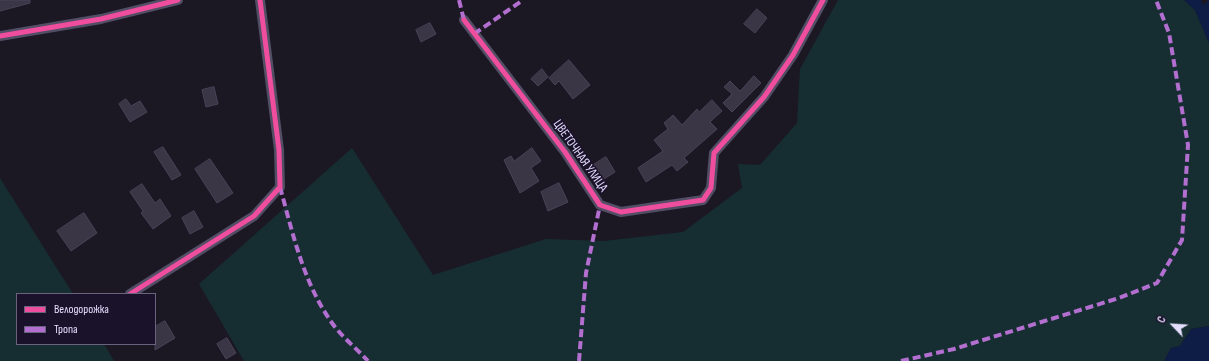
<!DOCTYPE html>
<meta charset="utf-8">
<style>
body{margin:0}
#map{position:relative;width:1209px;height:361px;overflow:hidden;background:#1b1824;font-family:"Sofia Sans Condensed",sans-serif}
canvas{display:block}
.legend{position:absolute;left:16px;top:293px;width:140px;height:52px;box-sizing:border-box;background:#19122a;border:1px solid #6a637f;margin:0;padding:5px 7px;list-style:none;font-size:12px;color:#e4ddfe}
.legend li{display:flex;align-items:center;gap:8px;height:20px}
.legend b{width:20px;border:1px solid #6a637f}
.north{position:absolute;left:1153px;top:305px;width:40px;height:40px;-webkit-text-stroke:3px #19122a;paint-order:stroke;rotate:295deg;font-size:11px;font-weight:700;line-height:16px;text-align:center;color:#e4ddfe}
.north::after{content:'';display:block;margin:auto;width:14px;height:18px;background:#e4ddfe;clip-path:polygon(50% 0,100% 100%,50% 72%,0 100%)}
</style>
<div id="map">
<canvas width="1209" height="361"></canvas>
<ul class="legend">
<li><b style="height:5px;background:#ef4d9e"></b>Велодорожка</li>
<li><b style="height:5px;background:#b36fd0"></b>Тропа</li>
</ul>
<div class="north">С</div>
</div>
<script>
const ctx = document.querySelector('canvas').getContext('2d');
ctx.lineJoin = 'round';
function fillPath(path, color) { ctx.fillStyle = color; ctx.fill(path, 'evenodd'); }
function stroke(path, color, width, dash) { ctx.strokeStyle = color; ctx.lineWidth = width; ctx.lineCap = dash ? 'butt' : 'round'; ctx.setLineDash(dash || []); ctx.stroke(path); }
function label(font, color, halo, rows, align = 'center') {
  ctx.font = font + ' "Sofia Sans Condensed",sans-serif'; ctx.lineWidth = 3; ctx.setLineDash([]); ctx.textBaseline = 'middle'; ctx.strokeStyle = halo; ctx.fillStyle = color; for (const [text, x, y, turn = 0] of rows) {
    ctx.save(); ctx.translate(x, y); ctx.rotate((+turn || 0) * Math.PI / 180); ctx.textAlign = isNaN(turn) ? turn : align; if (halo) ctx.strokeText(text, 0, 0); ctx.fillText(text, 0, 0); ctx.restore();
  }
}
fillPath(new Path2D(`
 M838,0h346l11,10 14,33v283l-18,3 -11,17 -9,2 -7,13h-920l-45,-77 153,-136 81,127 113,-36 58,2 79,-9 59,-44 -4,-24 22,1 37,-42 3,-54z
 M0,178l73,116h-56v50h87l10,17h-114z`), '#162e32');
fillPath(new Path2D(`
 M1184,0h17l2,5 6,-5v43l-14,-33z
 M1209,326v35h-45l7,-13 9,-2 11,-17z`), '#0e1d45');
const building = new Path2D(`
 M0,0h30v3l-30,8z
 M757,9l10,9 -12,15 -11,-9z
 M430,23l6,11 -15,8 -5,-12z
 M569,60l21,25 -17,14 -14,-18 -4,4 -6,-7z
 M542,69l6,8 -10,9 -7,-7z
 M754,76l7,7 -29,29 -9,-9 9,-9 -8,-7 6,-6 10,10z
 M214,87l4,17 -12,3 -4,-17z
 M126,99l5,7 9,-5 7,11 -17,10 -11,-18z
 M712,100l10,11 -12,11 7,7 -33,29 4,4 -11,9 -5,-6 -26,17 -8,-14 25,-17 -9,-11 14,-11 -4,-6 9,-8 9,10 15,-16 2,3z
 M163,147l18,28 -9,5 -18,-28z
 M532,148l9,13 -10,7 8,13 -19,12 -16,-33 7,-4 3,5z
 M606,157l9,15 -16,10 -9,-15z
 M210,159l23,34 -16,10 -22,-34z
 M559,183l9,19 -20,9 -7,-19z
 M142,184l13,19 5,-4 11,17 -18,13 -12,-16 2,-2 -13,-19z
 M194,211l9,16 -13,7 -8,-16z
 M84,213l13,20 -26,18 -14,-20z
 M165,321l10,17 -20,12v-23z
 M227,338l9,15 -10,6 -9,-15z`);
fillPath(building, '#3b3646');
stroke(building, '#494358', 1);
stroke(new Path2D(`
 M464,20l101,132 35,53 21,7 82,-12 8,-12 3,-35 50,-56 29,-42 30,-55
 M0,36l101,-17 77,-19
 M130,294l124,-78 26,-29 -1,-37 -19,-150`), '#514e65', 10);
stroke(new Path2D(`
 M459,0l5,20
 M474,34l49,-34
 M280,187c13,47 23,95 52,136 10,14 24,25 36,38
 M579,361l7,-88 14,-68
 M901,361l53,-12 165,-51 38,-15 25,-43 6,-95 -19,-112 -13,-33`), '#b36fd0', 4, [8, 4]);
stroke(new Path2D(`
 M464,20l101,132 35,53 21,7 82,-12 8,-12 3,-35 50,-56 29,-42 30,-55
 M0,36l101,-17 77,-19
 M130,294l124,-78 26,-29 -1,-37 -19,-150`), '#ef4d9e', 5);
label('13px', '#e4ddfe', '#19122a', [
 ["ЦВЕТОЧНАЯ УЛИЦА",580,156,55]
]);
</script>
